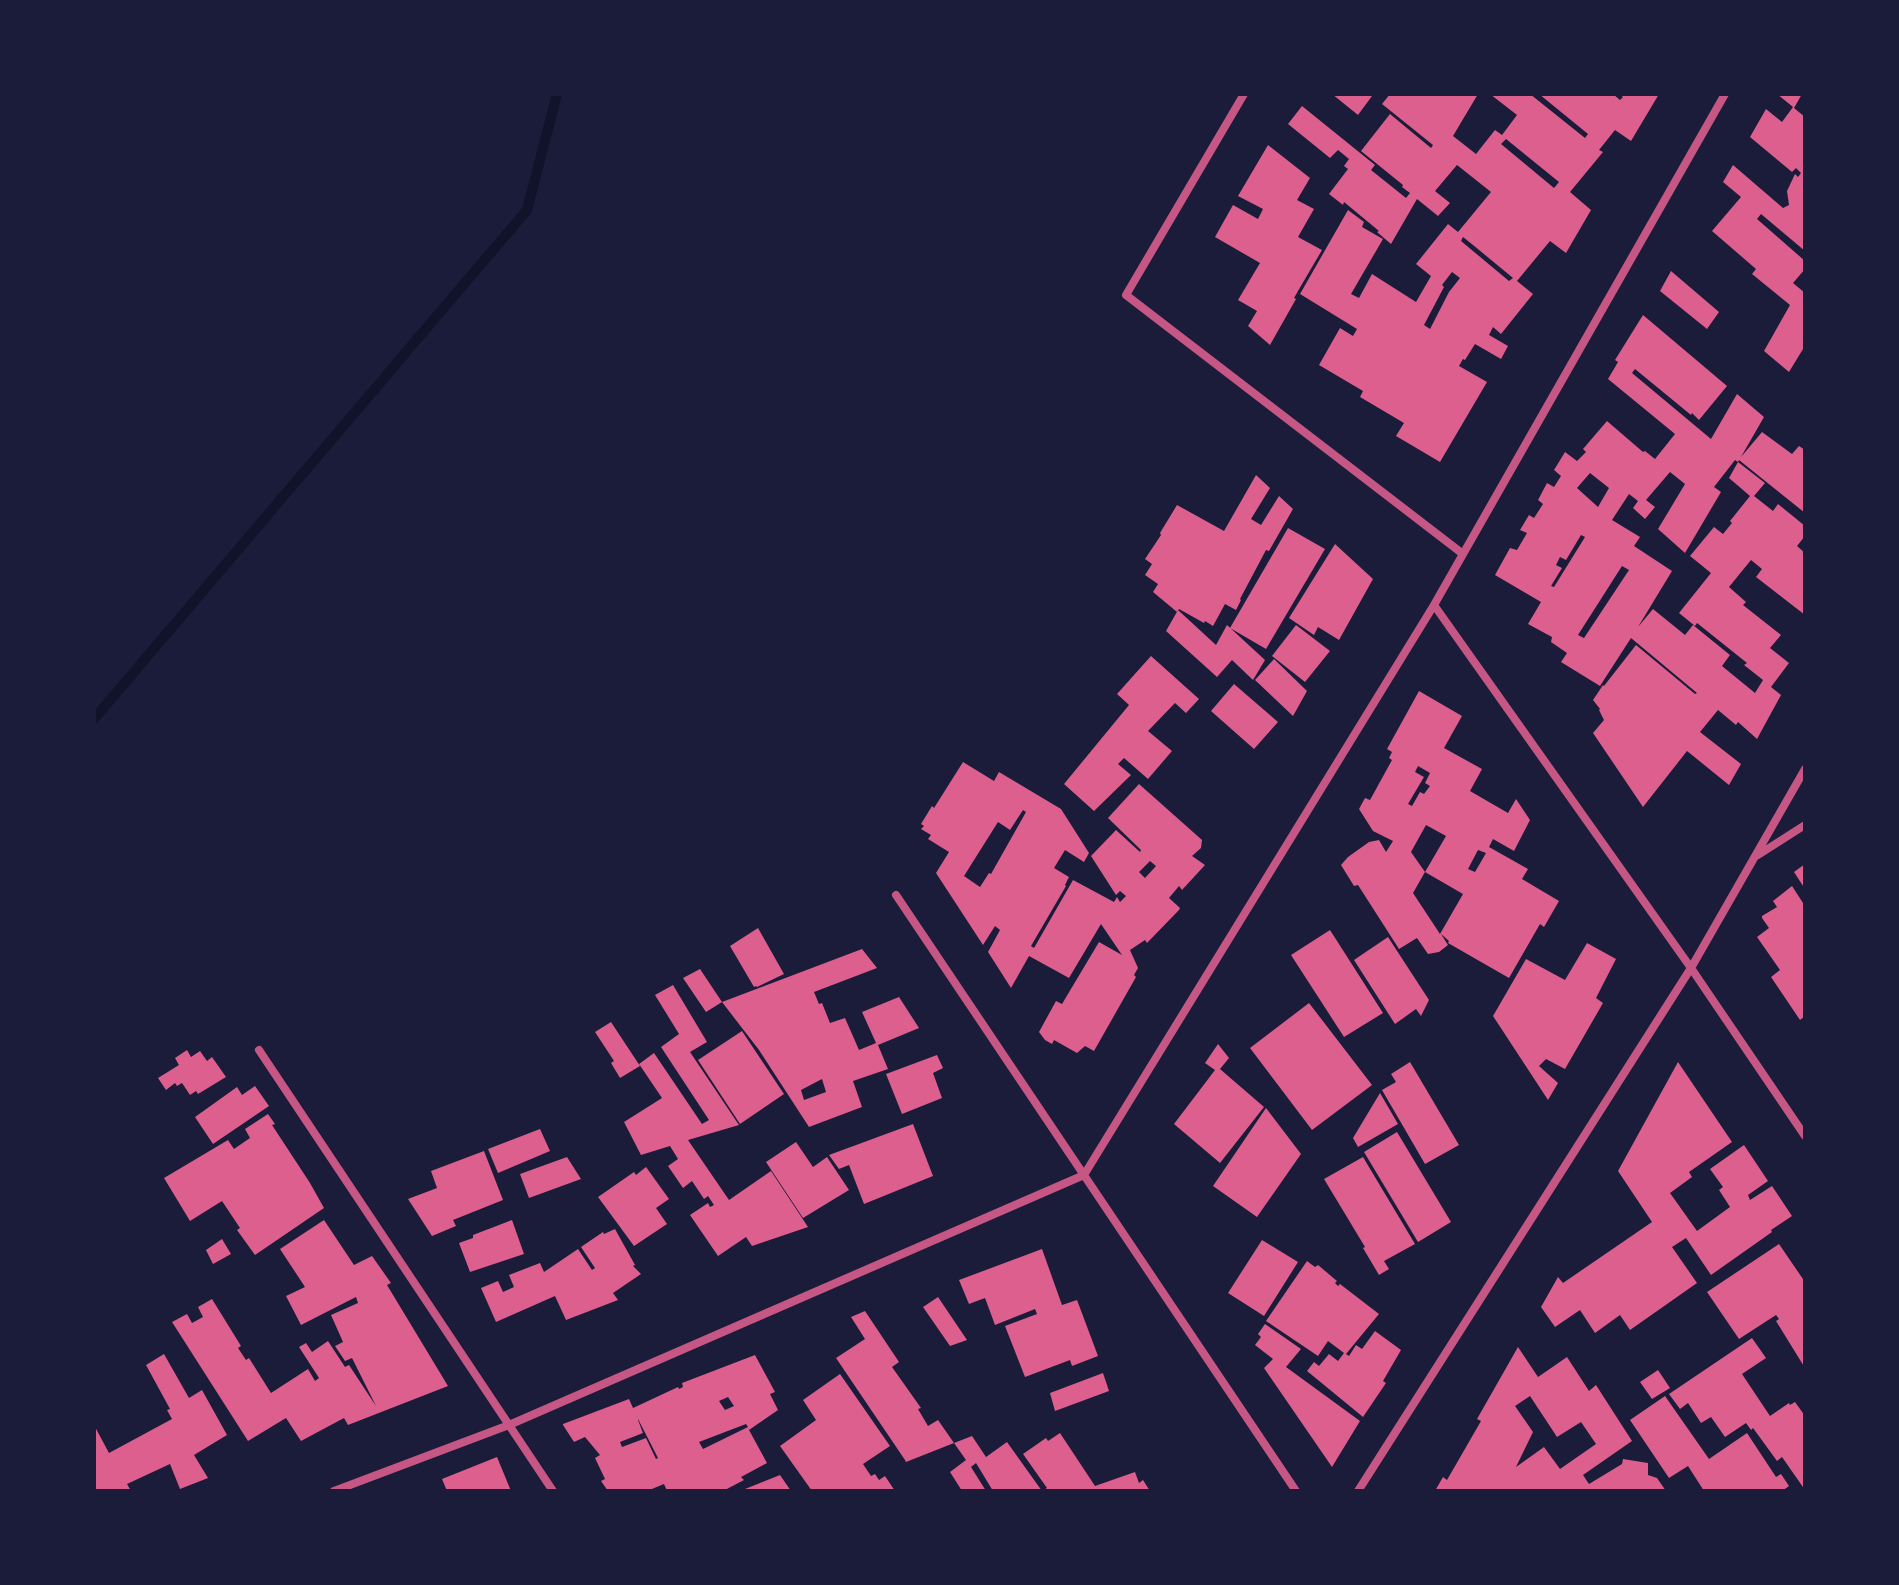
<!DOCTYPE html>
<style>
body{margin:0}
#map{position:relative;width:1899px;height:1585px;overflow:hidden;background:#1b1b3a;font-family:"Golos Text",sans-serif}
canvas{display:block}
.frame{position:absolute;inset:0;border:96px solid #1b1b3a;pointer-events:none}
</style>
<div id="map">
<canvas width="1899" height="1585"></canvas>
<div class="frame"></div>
</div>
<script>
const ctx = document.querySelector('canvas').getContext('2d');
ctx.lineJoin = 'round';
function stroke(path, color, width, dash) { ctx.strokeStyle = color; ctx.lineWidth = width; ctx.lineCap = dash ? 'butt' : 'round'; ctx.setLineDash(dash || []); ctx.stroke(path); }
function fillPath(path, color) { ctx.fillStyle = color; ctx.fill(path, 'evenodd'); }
stroke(new Path2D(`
 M94,719l433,-509 30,-116`), '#12122b', 10);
fillPath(new Path2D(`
 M1332,94h38l2,2 -14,19z
 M1390,94h88l-25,42 23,18 19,-24 7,5 15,-20 -27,-21h40l55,44 3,-4 -49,-40h74l7,6 3,-3 -4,-3h40l-28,47 -16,-11 -16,20 4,2 -33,40 21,18 -25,43 -16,-12 -33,40 16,13 -32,40 -8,-7 -4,8 19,11 -7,13 -26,-15 -10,16 -2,-1 -4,7 28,16 -47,80 -44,-26 8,-13 -44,-26 3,-6 -44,-26 21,-37 13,8 4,-7 -57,-35 48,-84 16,12 -2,5 21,12 -32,55 8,4 13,-24 44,28 15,-26 -15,-12 32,-40 10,8 33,-40 -34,-27 -22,26 15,12 -12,13 -21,-17 -26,45 -14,-12 2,-1 -35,-29 -1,3 -14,-11 19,-25 -4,-3 5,-7 -11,-9 -8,8 -42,-34 14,-18 73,59 -4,5 35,28 4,-5 -8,-6 1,-2 -42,-34 29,-37 41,34 2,-3 -51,-41zM1506,139l53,43 -5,6 -53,-44zM1463,237l10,8 40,33 -4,3 -48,-40zM1452,272l8,6 -11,14 -19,37 -6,-4 20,-38 -2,-2z
 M1777,94h25l-8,14 11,9v134l-44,-37 -4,5 48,42v8l-12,14 12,10v57l-2,-1 -14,23 -25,-21 26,-46 -38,-31 4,-5 -44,-38 29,-34 -18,-15 10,-17 50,43 6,-3 -2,-14 8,-17 3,3 3,-4 -5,-5 -4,4 -42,-35 16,-28 16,13 11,-15z
 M1268,145l42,33 -13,22 17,9 -16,28 24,13 -24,41 -4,7 2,1 -26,46 -22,-19 9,-15 -19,-11 22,-37 -45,-26 18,-32 25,14 5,-10 -25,-13z
 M1671,271l48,41 -12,17 -47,-38z
 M1643,315l84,71 -28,34 -7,-7 -1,2 -56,-46 -3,4 79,66 26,-45 27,23 -23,40 21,-25 30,22 7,-8 6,4v63l-66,-53 -1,2 -3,-2 -21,27 7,5 -36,61 -27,-24 27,-45 -15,-12 -24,28 9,7 -10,12 -12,-11 5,-7 -9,-7 -17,26 28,17 -6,9 38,25 -34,56 15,-18 32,26 8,-10 37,30 -8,11 33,27 8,-13 -19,-15 3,-2 -50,-40 -2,3 -16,-13 32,-40 -21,-17 24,-29 9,7 9,-11 -2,-2 20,-25 -21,-18 9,-16 27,21 -11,13 19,15 5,-7 27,22v10l-8,10 8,7v62l-49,-38 6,-8 -11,-9 -22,27 17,15 -3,3 38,30 -11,13 19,15 -18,24 10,8 -24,44 -19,-17 -2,3 -18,-15 -18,22 41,32 -12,21 -42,-34 -44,56 -50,-74 11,-13 -5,-10 1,-1 -7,-9 10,-15 1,1 32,-41 59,49 2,-1 -66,-55 -31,48 -39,-24 6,-9 -16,-11 1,-5 -24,-13 13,-22 -46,-27 15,-27 7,2 10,-17 -7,-3 9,-15 5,3 9,-14 -5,-4 9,-17 7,4 7,-11 -7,-6 11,-18 12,9 9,-9 -3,-3 24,-28 36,31 2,-1 10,8 20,-25 -67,-55 10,-17 -3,-2zM1590,473l19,15 -11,19 -21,-19zM1581,535l4,2 -31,50 -3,-1 11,-18 -6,-3 4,-8 6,3zM1622,566l7,4 -45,68 -6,-3z
 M1256,475l14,13 -19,31 10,6 18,-29 14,13 -24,42 -3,-1 -26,49 1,1 -5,10 -11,-6 -12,22 -8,-5 -1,2 -25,-14 -2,3 -24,-20 5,-8 -13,-9 7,-11 -7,-5 16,-24 -1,-2 17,-28 47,26z
 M1288,528l37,21 -59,100 -36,-21z
 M1335,544l38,35 -34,61 -21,-13 -4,8 -25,-17z
 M1178,610l38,35 11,-20 38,35 -12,20 -21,-20 -15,17 -51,-46z
 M1296,625l34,26 -25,31 -33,-26z
 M1151,656l48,43 -13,14 -11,-10 -27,28 24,20 -24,28 -24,-21 -6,6 13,11 -37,36 -30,-27 65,-79 -12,-11z
 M1274,659l33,32 -14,25 -38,-36z
 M1234,684l44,38 -24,27 -43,-38z
 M1419,691l43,25 -18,32 38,21 -12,22 38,22 8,-14 14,21 -16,31 -21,-12 -4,8 39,22 -6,10 37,22 -15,26 -4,-3 -31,54 -61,-35 1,-2 -8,-7 7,11 -9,7 -11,2 -11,-16 -18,11 -41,-64 -4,1 -13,-21 7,-8 21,-15 10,-2 7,12 7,-11 -20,-10 -14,-22 6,-11 5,2 22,-40 -3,-2 3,-6 -5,-3zM1418,766l12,7 -5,10 5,3 -6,8 -4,-2 -8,14 -4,-2 16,-27 -9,-5zM1426,825l20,11 -21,36 38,22 -23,40 -27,-41 12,-21 -14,-20zM1478,850l8,3 -11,19 -7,-3z
 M963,762l31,19 5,-9 62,37 28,44 -5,9 -19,-12 -11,18 15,9 -4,8 1,1 -35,60 3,2 39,-68 41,22 3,-5 3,5 6,-6 -6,-5 -4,4 -25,-39 25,-26 24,22 1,-2 -33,-32 31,-34 63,56 -1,8 -9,8 13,9 -23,25 -3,-4 -10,12 11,10 -1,2 -32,33 -2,-3 -15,10 8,18 -4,7 2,2 -42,74 -9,-5 -8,7 -23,-13 -2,4 -7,-4 -6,-8 17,-31 6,3 37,-62 23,13 -21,-31 -32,54 -40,-22 -18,32 -23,-36 12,-22 -5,-4 -12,19 -47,-72 13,-21 -21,-13 3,-4 -10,-6 3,-3 -3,-2 11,-18 2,2zM1023,810l3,2 -35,62 -2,-1 -9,14 -16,-11 34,-54 12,8zM1150,861l6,5 -11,12 -6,-6z
 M1805,864v25l-11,-17z
 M1792,886l13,20v110l-5,4 -29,-43 9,-7 -23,-33 12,-9 -7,-10v-2l15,-9 -4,-6z
 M758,928l26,46 -27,13 -1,-1 -2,1 -24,-41z
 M1330,930l53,83 -39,24 -53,-82z
 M1388,937l41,63 -8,16 -5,-7 -21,15 -41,-64z
 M1587,943l29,16 -20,39 7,5 -38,66 -19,-10 -7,7 19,17 -10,17 -55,-84 33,-57 39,21z
 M862,949l15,19 -63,24 5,12 3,-1 8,20 15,-5 14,32 17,-7 -14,-31 37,-15 20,31 -41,17 10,24 -35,12 9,26 -53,20 -50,-77 -37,-48zM822,1079l4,13 -22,8 -3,-10z
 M700,969l22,33 -16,10 -23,-34z
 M673,985l34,57 -17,10 49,73 -51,15 2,3 39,57 42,-29 37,56 -56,19 -6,-9 -28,19 -28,-41 18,-12 2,4 4,-2 -6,-9 -4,3 -12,-18 -9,7 -15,-22 10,-7 -8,-13 -29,9 -17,-33 38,-24 -23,-34 15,-11 48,71 7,-4 -48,-73 18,-13 -24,-39z
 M1309,1003l63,82 -60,45 -62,-82z
 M611,1022l29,44 -20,12 -9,-15 3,-2 -19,-29z
 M742,1031l42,63 -44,30 -42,-64z
 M1218,1044l11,14 -9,11 44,38 -44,56 -46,-39 41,-54 -10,-7z
 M187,1050l4,7 9,-6 7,10 5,-4 14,20 -28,17 -2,-3 -6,4 -8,-12 -5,3 -2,-3 -9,7 -8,-12 21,-13 -4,-7z
 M937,1055l6,13 -10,5 9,25 -40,16 -16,-40z
 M1410,1062l49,83 -34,19 -43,-74 14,-8 -5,-8z
 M1678,1062l54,80 -43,30 3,5 -22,16 27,38 33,-24 -11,-17 4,-3 -13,-18 34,-24 24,36 -20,14 2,5 22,-14 20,30 -21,14 1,2 -61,43 -25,-37 -14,9 25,36 -67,47 -10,-15 -25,18 -15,-23 -25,17 -14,-20 17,-30 5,6 89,-61 -34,-51z
 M255,1086l14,20 -56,38 -18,-27 42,-30 5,8z
 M1380,1093l18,31 -40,23 -5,-9z
 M1266,1108l35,46 -44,63 -44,-31z
 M268,1114l7,10 -3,1 38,58 14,25 -69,47 -18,-25 3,-2 -18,-27 -32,20 -26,-43 64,-38 6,9 16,-11 -5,-9z
 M913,1124l20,52 -69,28 -15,-39 -10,4 -10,-14z
 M540,1129l10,22 -52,22 -10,-24z
 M1397,1132l54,90 -33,20 -54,-90z
 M796,1142l17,25 14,-10 22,33 -46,28 -37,-56z
 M484,1151l19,49 -50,20 3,6 -24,10 -24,-37 29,-11 -6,-17z
 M567,1157l14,22 -52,19 -9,-24z
 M1363,1157l52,87 -31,17 5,8 -10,6 -16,-27 2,-1 -41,-68z
 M646,1167l23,32 -13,9 11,16 -33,22 -36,-49 36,-25 2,3z
 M324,1220l30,45 18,-9 19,27 -4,2 61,101 -100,39 -4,-7 -43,23 -15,-23 -38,23 -76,-119 15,-8 5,9 11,-6 -5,-10 14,-8 29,47 -3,2 8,12 3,-2 22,35 37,-24 7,12 4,-3 -20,-31 7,-4 6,9 16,-11 17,26 4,-2 27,41 -24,-48 -7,3 -10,-15 8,-4 -12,-27 27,-12 -2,-6 -55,28 -15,-29 19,-9 -25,-38z
 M512,1220l12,34 -54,18 -11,-29 14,-5v-3z
 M615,1229l20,36 -2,1 8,8 -28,19 5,7 -52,20 -11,-24 -59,26 -15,-34 17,-7 5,11 11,-5 -5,-12 31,-12 4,9 34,-23 14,21 3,-2 -14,-21 22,-15 1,2z
 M222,1239l9,15 -18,10 -7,-14z
 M1262,1240l36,22 -34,54 -36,-23z
 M1779,1244l26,38v86l-29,-47 3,-2 -3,-4 -37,24 -32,-47z
 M1042,1249l20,56 15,-5 21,56 -26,10 -2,-6 -45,17 -20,-51 32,-12 -2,-5 -40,16 -10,-27 -16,6 -10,-24z
 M1307,1261l8,6 3,-2 19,16 -2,2 3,3 2,-2 39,30 -33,40 3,2 7,-11 6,4 13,-18 26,19 -18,31 3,2 -23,34 -56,-46 7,-9 5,4 10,-12 9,7 6,-8 -16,-12 -10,15 -52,-35z
 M938,1297l29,43 -17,6 -27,-39z
 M865,1311l34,51 -7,5 29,41 -3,1 10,17 10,-6 16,23 -48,19 -1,-2 -69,-102 29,-19 -14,-22z
 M1265,1324l36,25 -15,18 74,54 -28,46 -68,-99 9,-9 -18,-14 6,-8 -3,-3z
 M1752,1338l14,20 -24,16 28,42 19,-13 1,2 5,-3 10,14v74l-23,-33 -5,4 -24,-33 -2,2 -5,-7 -21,14 -14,-20 -10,6 -13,-20 -8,6 -11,-15z
 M1518,1347l20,30 29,-20 22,34 7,-6 36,56 -49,34 6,9 33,-20 1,-5 25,4v12l9,3 9,13h-231l8,-14 4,3 34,-59 -4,-2zM1530,1396l27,41 24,-15 15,22 -36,25 -16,-22 -28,20 17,-35 -18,-26z
 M164,1354l25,44 13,-8 25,45 -33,20 14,23 -28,11 -10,-25 -43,20 4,7h-37v-66l15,28 63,-34 -5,-9 3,-1 -24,-44z
 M755,1355l20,37 -5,2 8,16 -29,20 18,33 -26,14 3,3 -21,11h-56l-3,-7 -17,7h-39l-7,-10 4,-2 -10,-21 5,-3 -15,-18 -11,5 -11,-17v-1l66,-25 4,9 45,-21 1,2 4,-2 -1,-4zM728,1397l6,9 -9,4 -6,-9zM638,1420v-1l20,39 -2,1 -10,-21 -24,9 -2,-5 23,-9zM746,1424l2,3 -45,22 -4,-7z
 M1658,1370l12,18 -18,11 -12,-17z
 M1103,1373l6,18 -54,20 -5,-18z
 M840,1374l50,72 -27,18 8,12 4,-2 4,6 6,-4 10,15h-59l-1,-2 -5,2h-18l-32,-45 36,-26 -13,-20z
 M1665,1396l44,63 38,-26 29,44 5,-3 8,12 -7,5h-51l-2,-2 -3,2h-22l-16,-25 -19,12 -39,-58z
 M1060,1433l35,53 40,-14 4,11 4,-3 7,11h-108l5,-3 -24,-34 23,-16 2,3z
 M972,1436l14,21 21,-15 35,49h-49l-17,-28 -5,4 15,24h-24l-12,-19 16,-12 -12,-17z
 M497,1457l14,34h-64l-5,-12z
 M780,1475l11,16h-51z`), '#dd5f8e');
stroke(new Path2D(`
 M1244,94l-118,201 337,259
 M1434,605l257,363 114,168
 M1758,855l47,-30
 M896,895l400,596
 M259,1050l294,441
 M334,1491l175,-66 575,-250 350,-570 291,-511
 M1358,1491l333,-523 114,-199`), '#c65784', 8);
</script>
